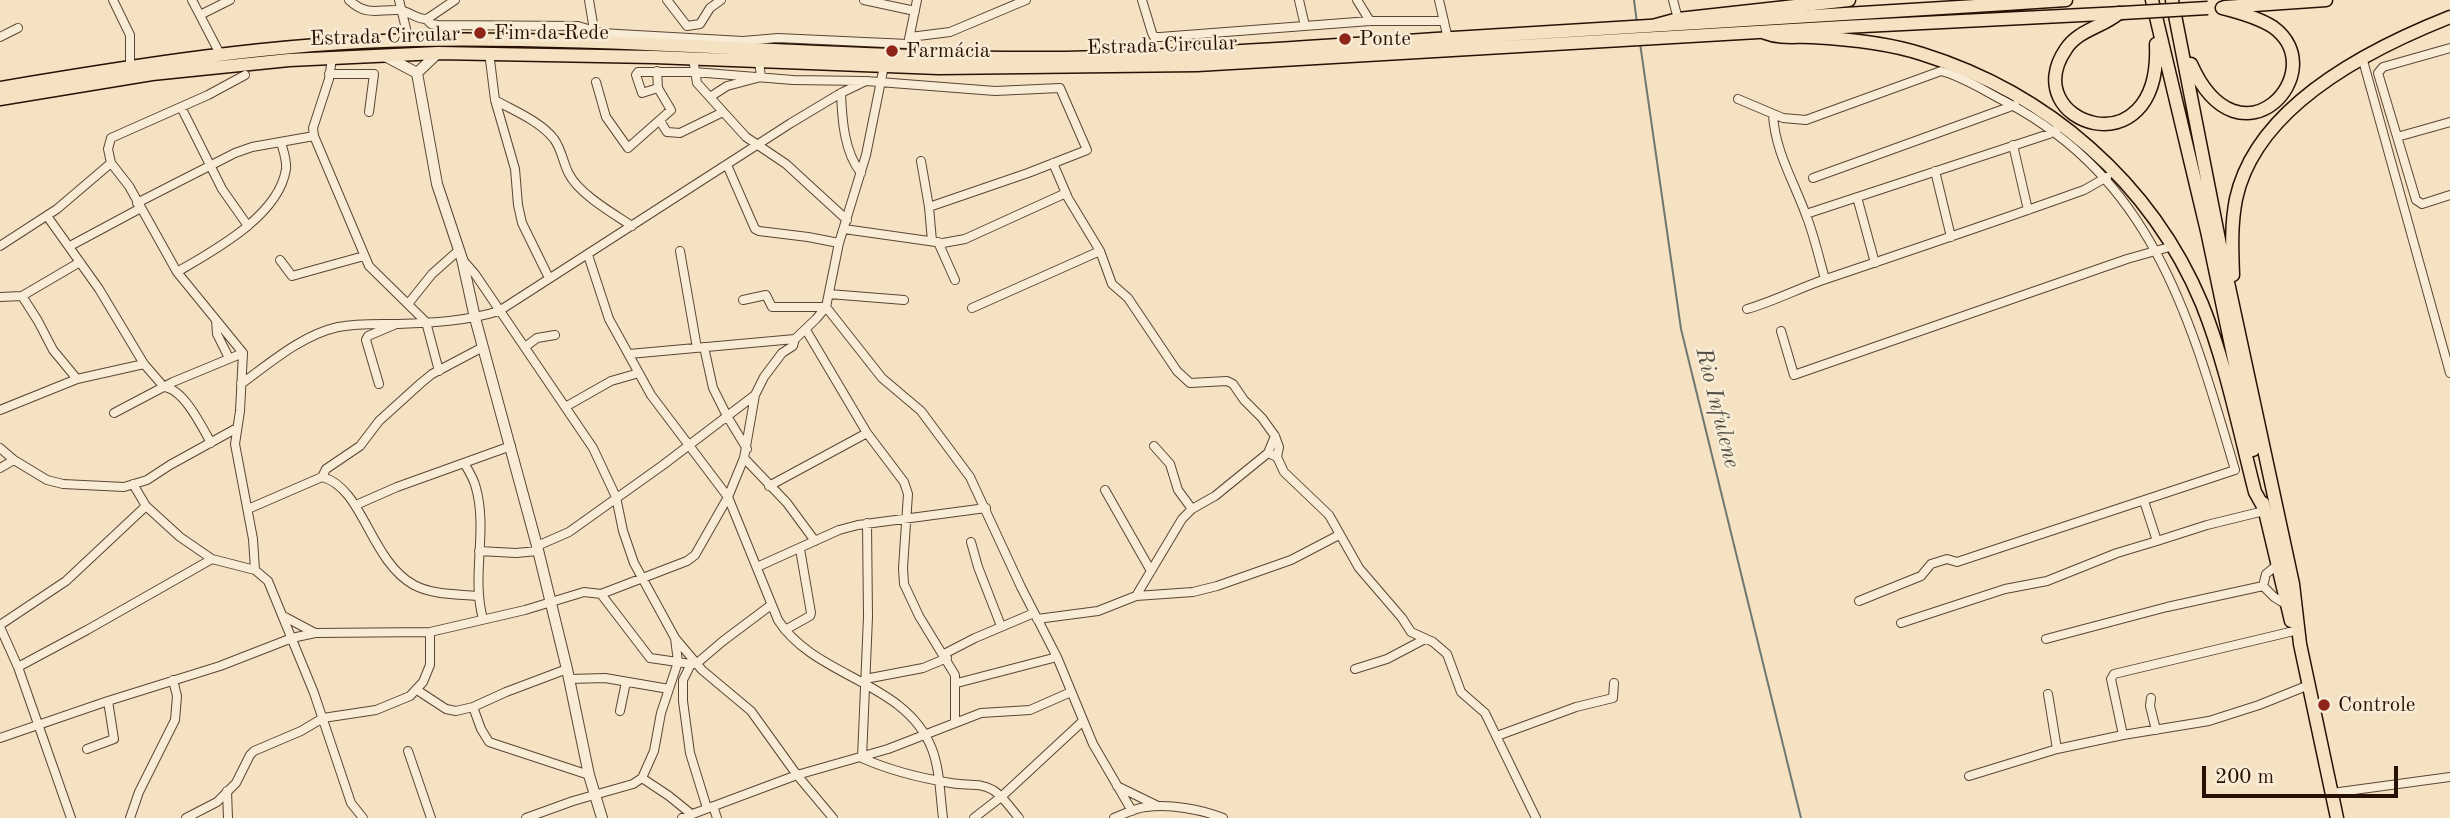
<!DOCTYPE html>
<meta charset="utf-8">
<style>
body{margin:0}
#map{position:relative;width:2450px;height:818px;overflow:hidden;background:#f5e2c2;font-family:"Old Standard TT",serif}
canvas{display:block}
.scale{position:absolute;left:2202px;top:766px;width:196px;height:32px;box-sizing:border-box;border:4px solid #281104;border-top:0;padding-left:9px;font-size:21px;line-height:24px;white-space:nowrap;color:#281104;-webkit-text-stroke:5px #f8ecd7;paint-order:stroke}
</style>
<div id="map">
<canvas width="2450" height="818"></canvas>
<div class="scale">200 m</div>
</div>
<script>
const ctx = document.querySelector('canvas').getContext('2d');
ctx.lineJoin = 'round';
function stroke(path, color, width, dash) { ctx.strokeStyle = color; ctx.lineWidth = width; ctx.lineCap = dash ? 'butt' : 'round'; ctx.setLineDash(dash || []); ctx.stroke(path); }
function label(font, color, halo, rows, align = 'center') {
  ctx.font = font + ' "Old Standard TT",serif'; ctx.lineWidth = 5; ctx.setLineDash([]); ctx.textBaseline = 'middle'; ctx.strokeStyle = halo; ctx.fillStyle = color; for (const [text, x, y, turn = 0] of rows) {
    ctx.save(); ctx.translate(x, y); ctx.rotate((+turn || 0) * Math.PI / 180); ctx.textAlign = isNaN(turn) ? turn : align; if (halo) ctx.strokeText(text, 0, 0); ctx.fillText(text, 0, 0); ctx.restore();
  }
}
stroke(new Path2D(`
 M1634,0l3,23
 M1640,43l41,286 120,489`), '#6e7870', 2);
const minor = new Path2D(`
 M113,0l17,35v31
 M192,0l28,54
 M349,0c18,17 29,9 50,10 10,1 18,10 28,9l28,-19
 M399,0l10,41
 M589,0l5,30
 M667,0l20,26 13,-2 10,-16 11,-8
 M864,0l51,11
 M1142,0l10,33 2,4h6l210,-16h74
 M1299,0l6,26
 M1357,0l13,21
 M1439,0l9,39
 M1673,0l5,19
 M200,15l30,-15
 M426,19l5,5 7,1 140,1 23,7 142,8 35,-3 130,6
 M0,37l18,-9
 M910,37l40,-5 76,-32
 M909,39l8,-39
 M2450,48l-67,19 -5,6 38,127 6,4 28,-9
 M489,52l6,48 20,69 3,36 4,18 27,55
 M2362,57l88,316
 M332,58l-3,21 -16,49 1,8 55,130 57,56 13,49
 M693,58l4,25 49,54 40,27 61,56
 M329,74h45l-5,38
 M245,75l-37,20 -97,43 -3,11 3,14 18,23 48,86 66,81 -3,58 -5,33 18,95 2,31
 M596,82l10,35 22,31 43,-38 -13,-22 -1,-17
 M658,88l-16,5 -6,-18 2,-3h56l99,8 70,1
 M841,93c1,26 3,59 20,80
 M710,97l17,-11 34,-9 -2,-16
 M1738,99l45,19 23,2 135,-49c23,6 45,21 67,32 147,79 183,218 227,367l-278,92 -10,-3 -16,5 -10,12 -62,25
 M495,100c19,11 45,21 59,39 8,11 9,24 15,35 10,20 45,40 63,52
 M181,107l41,82 26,37
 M1773,115c2,36 21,67 33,100 8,20 13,43 19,64
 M660,121l7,11 13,1 43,-21
 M2397,137l53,-15
 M2013,145l15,65
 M921,161l8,46
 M1053,163l15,35 32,53 12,33 16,14 49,73 13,12 37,-2 6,3 11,16 18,18 13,18 4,11 -2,10
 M727,165l28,64 4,2 49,6 31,6
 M1935,171l16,66
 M1813,178l202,-73
 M1857,197l18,66
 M137,203l98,-50 17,-6 62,-11
 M1806,214l243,-80 8,-5
 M47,216l52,73 45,75 20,23c20,2 38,40 47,56
 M844,229l99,14 22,-4 101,-46
 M938,242l17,38
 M0,246l57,-37 54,-46
 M70,246l69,-37
 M680,251l17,97
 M588,255l21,64 42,76 77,102 50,123c37,58 128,61 154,129 8,21 8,46 11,69
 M462,259l13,15 118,174 23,49 7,34 11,32 41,75 27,32 49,41 46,64 36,43
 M280,260l12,16 72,-20
 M177,272c36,-21 102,-56 109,-103 1,-9 -3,-19 -5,-27
 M829,294l75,6
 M22,296l16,25 15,29 24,29
 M0,297l22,-1 58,-34
 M743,300l23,-5 6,12h54
 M408,304l24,-30 27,-24
 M826,307l56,71 39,33 49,66 51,110 36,70 36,87 39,67
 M972,308l128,-57
 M1747,309c28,-8 52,-21 79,-30 86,-29 172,-58 258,-89l23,-13
 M216,320l1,14 12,24
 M806,330l61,103 37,49 4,12 -5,74 1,16 15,32 36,59v47
 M1781,331l13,44 333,-116 46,-13
 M525,347l12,-9 18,-3
 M704,347l9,41 14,28 20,33
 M629,354l166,-15 21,-20 10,-12 13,-64 27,-88 18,-89
 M241,384c29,-21 61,-49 97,-57 20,-4 40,-3 60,-3 34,-1 69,-3 101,-13l292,-188 50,-30 25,-12 129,10 65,-3 27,62 -59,23 -99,34 3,34
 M379,384l-13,-44 2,-4 26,-11
 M567,406l44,-25 28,-8
 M0,410l77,-31 67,-15
 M114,413l59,-31 70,-29
 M1154,446l16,18 8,26 14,19
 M0,448l14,12 33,20 16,4 61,3 23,-7 23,-15 67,-37
 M1268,453l9,4 7,15 45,43 30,53 43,50 9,14 22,10 14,12 14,38 24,21 51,105
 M744,458l43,45 28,38
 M464,463c5,8 10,16 12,25 12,43 -5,88 7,131
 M0,468l14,-8
 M322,477c41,10 48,84 92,108 19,10 43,9 63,11
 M133,484l13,22 34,31 32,22 43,11 13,11 46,112 37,110 12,15
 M769,486l98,-53
 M1105,490l46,81
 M2144,501l13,40 50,-16 57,-14
 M356,505l41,-18 114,-41
 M248,509l74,-32 4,-8 34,-23 19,-25 42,-38 11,-9 51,-27
 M867,523l1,94 -6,141c29,13 58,20 89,25 15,3 28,-1 42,7 11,7 18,19 26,28
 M971,542l7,25 23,59
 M537,546l32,-14 94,-67 92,-70
 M479,551l37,2 22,-2
 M2277,565l-11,9 -3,12 11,11 13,8
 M757,567l82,-37 19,-5 128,-17
 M601,594l49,64 41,6h5l27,-23 48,-36
 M1136,596l46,-77 10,-10 23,-13 53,-43 7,-17
 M285,617l30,16
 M1037,619l61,-8 38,-15 57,-4 24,-6 74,-26 48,-25
 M1901,623l104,-34 42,-8 70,-28 40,-12
 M0,625l66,-44 80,-75
 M0,627l18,40 53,151
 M785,630l25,-14 1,-3 -11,-64
 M2046,639l121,-32 96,-21
 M944,654l31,-16 59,-25
 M691,664l-8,16v21l7,52 17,55
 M18,667l69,-37 125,-71
 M1355,669l32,-10 38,-20
 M569,679l36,-1 64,11
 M865,679l58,-11 24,-10
 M957,683l100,-26
 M417,690l29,19 10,2 17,-4 33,-15 61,-23
 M2048,694l9,55
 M2151,698l-1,8 6,24
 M473,707l8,22 8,13 100,33
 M620,711l6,-29
 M2123,735l-12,-56 3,-5 180,-43
 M1497,736l79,-29 37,-9 1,-15
 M0,738l108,-37 112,-35 72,-28 23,-5 115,-1 95,-22 59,-18 17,2 86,-33 8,-6 33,-58 16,-39 11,-63 9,-18 18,-24 11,-7 2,-7
 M87,749l27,-10 -6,-38
 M408,751l23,67
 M1969,776l88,-27 66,-14 86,-14 50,-16 50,-20
 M642,778l27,18 21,17
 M1117,786l41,20
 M227,791l1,27
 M2332,793l118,-16
 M713,806l4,12
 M130,818l9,-26 36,-72 2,-24 -4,-16
 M186,818l31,-16 19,-19 14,-28 4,-4 47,-20 22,-13 53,-8 34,-14 13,-14 7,-17v-33
 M526,818l47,-17 60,-17 9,-6 12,-27 7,-38 17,-51 -3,-24
 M682,818l115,-43 91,-26 93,-36 49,-3 41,-18
 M974,818l27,-21 82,-76
 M1114,818c10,-4 21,-10 32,-11 24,-3 54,2 77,11`);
const tertiary = new Path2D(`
 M385,56l32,17
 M417,73l20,111 25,75 13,59 62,228 30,123 22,106 13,43
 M417,73l21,-20`);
const primary = new Path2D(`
 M2225,7l101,-7
 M0,88c137,-23 274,-45 413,-48 212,-4 423,19 635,18 135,-1 270,-12 405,-20 205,-12 409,-24 613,-38
 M0,99l152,-25 137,-14 149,-7 216,4 285,11 258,-3 646,-38 279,-14`);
const trunk = new Path2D(`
 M2152,0l55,231 46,219
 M2172,0l49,250 72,334 7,60 37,174
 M2119,13c-16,14 -41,17 -53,36 -51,74 96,125 90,-5
 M1656,25l22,-6 171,-19
 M1765,33c16,6 31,3 47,4 37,2 76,6 110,17 125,39 229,128 280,250 24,60 37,126 53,188l9,16
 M2191,64c49,110 143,7 82,-37 -14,-9 -35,-15 -51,-19
 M2233,275c-1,-26 -2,-51 3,-76 20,-93 133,-150 214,-182
 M2263,503l28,118`);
stroke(minor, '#5b4534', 10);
stroke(tertiary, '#5b4534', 12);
stroke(primary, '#281104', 15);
stroke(trunk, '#281104', 15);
stroke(minor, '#f8ecd7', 8);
stroke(tertiary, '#f8ecd7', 10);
stroke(primary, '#f5e2c2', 12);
stroke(trunk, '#f5e2c2', 12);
const primaryBridge = new Path2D(`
 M2122,13l86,-5`);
stroke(primaryBridge, '#281104', 15, []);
stroke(primaryBridge, '#f5e2c2', 12);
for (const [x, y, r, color] of [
 [480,33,7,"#8f2418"],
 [1345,39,7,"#8f2418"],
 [892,51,7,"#8f2418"],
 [2324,705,7,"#8f2418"]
]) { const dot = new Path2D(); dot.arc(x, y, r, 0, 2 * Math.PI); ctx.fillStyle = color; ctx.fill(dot); stroke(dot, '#f8ecd7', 2.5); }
label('21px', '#281104', '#f8ecd7', [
 ["Fim da Rede",494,33],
 ["Ponte",1359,39],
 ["Farmácia",906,51],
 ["Controle",2338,705]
], 'left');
label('21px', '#281104', '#f8ecd7', [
 ["Estrada Circular",385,37,-2],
 ["Estrada Circular",1162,46,-2]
]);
label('italic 23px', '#514d43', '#f8ecd7', [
 ["Rio Infulene",1717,408,76]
]);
</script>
